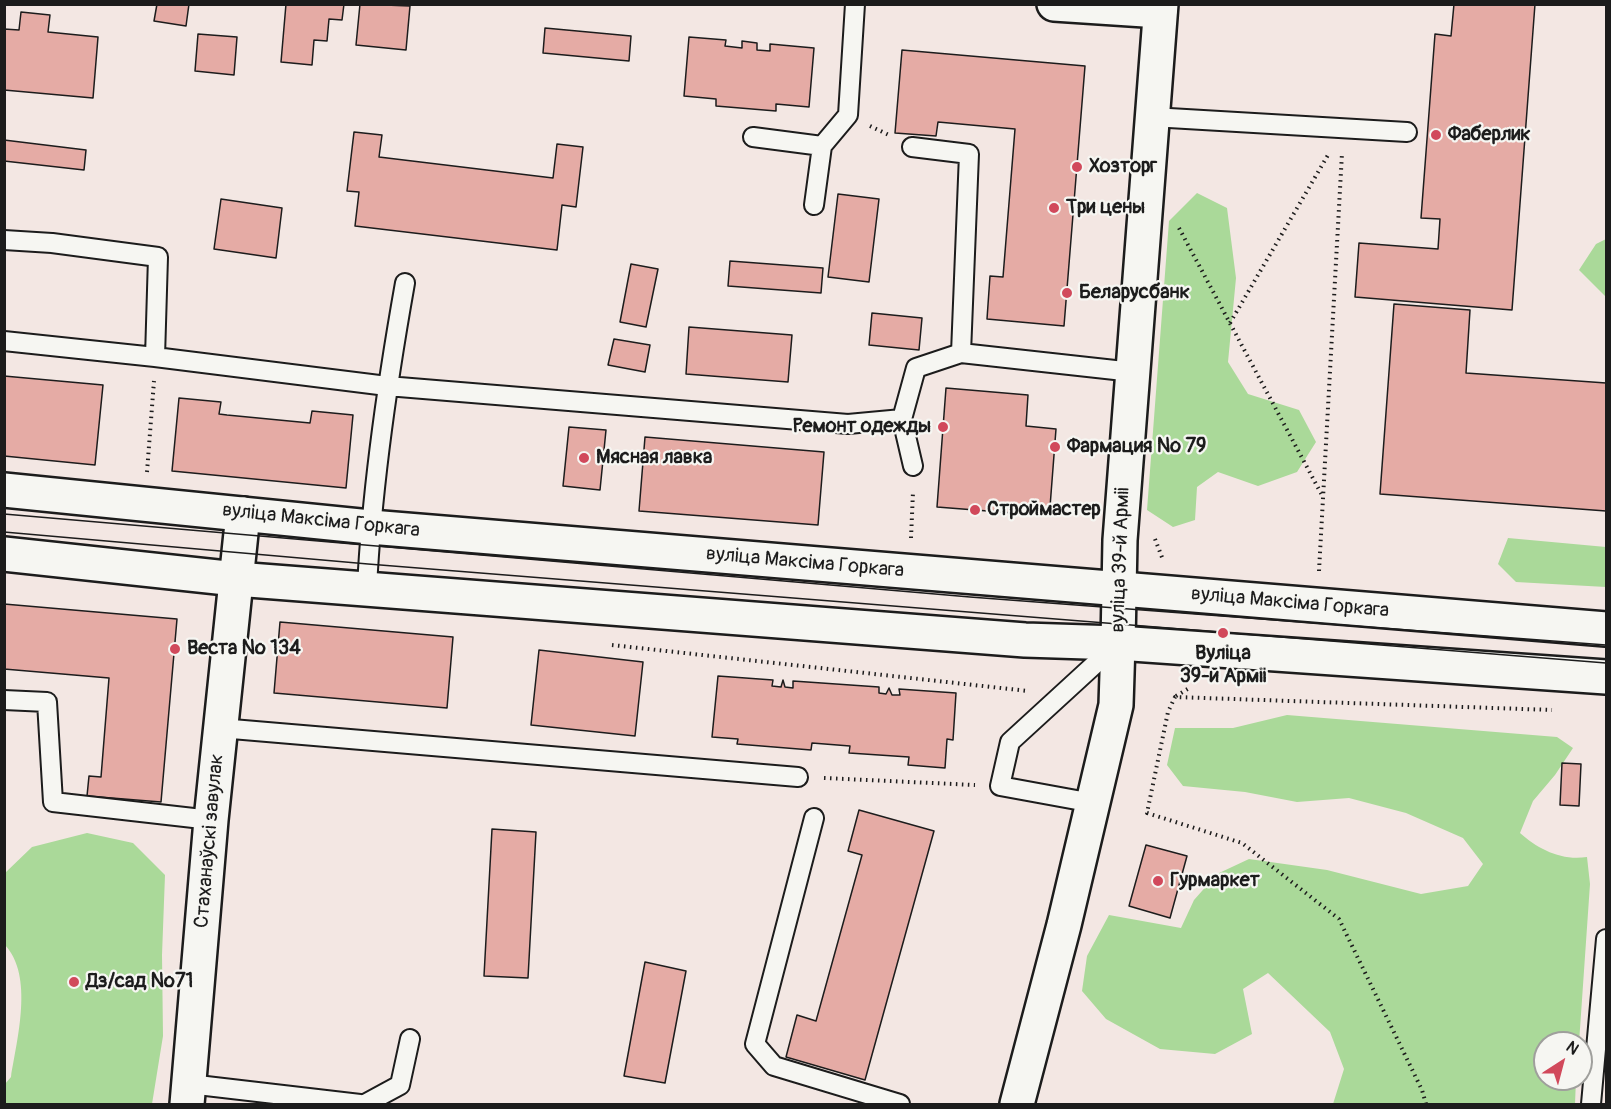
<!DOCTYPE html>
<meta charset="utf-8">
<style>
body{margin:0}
#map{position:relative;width:1611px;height:1109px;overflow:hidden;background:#f3e7e3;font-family:Pangolin,sans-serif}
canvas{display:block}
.frame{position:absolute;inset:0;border:6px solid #1c1c1c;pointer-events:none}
.north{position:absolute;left:1533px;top:1031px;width:60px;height:60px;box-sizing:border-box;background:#f6f6f2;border:2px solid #9f9f9c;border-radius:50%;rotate:36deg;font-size:16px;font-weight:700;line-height:24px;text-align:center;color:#1c1c1c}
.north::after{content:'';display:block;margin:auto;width:21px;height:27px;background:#d1495b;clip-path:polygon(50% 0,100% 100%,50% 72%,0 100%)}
</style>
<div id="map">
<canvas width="1611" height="1109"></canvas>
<div class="frame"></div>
<div class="north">N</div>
</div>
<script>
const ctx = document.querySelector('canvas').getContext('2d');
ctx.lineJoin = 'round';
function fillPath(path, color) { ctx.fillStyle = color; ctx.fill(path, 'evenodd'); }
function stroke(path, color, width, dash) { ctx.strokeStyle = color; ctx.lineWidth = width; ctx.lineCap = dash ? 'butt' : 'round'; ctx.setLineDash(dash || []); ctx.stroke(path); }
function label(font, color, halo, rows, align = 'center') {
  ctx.font = font + ' Pangolin,sans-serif'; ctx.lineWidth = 4.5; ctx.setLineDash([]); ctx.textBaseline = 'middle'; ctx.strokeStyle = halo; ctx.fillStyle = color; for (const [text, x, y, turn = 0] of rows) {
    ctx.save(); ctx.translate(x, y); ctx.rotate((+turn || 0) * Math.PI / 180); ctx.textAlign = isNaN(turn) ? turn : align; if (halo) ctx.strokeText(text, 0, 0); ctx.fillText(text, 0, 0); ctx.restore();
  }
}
fillPath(new Path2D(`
 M1197,193l30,15 9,70 -8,84 20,32 51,16 17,32 -19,30 -39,14 -40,-14 -21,15 -2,33 -22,7 -26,-17 22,-289z
 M1606,239v58l-27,-27 17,-26z
 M1508,538l98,9v40l-90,-5 -18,-18z
 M1287,715l270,22 16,11 -18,27 -22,26 -13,32c18,16 41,28 67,24l3,27 -11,159h-34v36h31l-1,25h-242l11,-35 -14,-37 -62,-59 -25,16 9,45 -37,20 -55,-5 -54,-30 -24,-28 5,-35 22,-41 72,13 13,-28 23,-26 32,-15 78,11 94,24 47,-8 15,-22 -20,-26 -57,-25 -57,-15 -52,4 -52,-10 -62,-6 -16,-21 8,-37h58z
 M87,833l46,10 32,32 -3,80 1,81 -11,68h-147v-20l6,-7c6,-38 23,-101 -6,-132v-72l27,-26z`), '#aad999');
const building = new Path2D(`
 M157,4h32l-3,22 -32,-5z
 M286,4h58l-2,16 -13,-1 -2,22 -13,-1 -2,25 -31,-3z
 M360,4l50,2 -4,44 -50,-5z
 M1454,4h81l-23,306 -157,-13 4,-54 79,6 2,-30 -19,-1 14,-184 16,2z
 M21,12l29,3 -2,17 50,5 -5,61 -89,-8v-61l15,1z
 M545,28l86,8 -2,25 -86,-8z
 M198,34l39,3 -3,38 -39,-4z
 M689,37l37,3 -1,6 17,2v-7l15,2v7l13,1v-7l44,4 -5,59 -33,-3v7l-60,-5v-7l-32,-3z
 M902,50l183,16 -21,260 -77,-7 3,-43 13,1 12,-148 -77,-7 -2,14 -41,-3z
 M354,132l28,3 -3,22 174,21 4,-34 26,3 -7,60 -14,-2 -5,45 -202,-24 4,-34 -12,-1z
 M4,140l82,10 -2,20 -80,-9z
 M838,194l41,5 -10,83 -41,-5z
 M221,199l61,9 -6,50 -62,-9z
 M730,261l93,7 -2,25 -93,-7z
 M631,264l27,5 -12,58 -26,-5z
 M1394,304l76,6 -4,63 140,10v128l-226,-17z
 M872,313l50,5 -3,32 -50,-5z
 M689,327l103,8 -4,47 -102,-8z
 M614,339l36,6 -5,27 -37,-7z
 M4,376l99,9 -8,80 -91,-9z
 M946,388l82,7 -2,31 30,3 -6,78 -30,-2 -1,4h-6v4l-76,-6z
 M179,398l42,4 -2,12 8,1 83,8 2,-12 41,4 -7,73 -174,-17z
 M569,427l37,3 -6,60 -37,-4z
 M645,437l179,15 -6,73 -179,-14z
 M4,604l173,15 -16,183 -74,-6 2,-20 12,1 8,-99 -105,-9z
 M280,622l173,15 -6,71 -173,-15z
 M539,650l104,12 -8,74 -104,-11z
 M718,676l55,4 -1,6 9,1 2,-7 2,7 8,1v-7l86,6v6l7,1 3,-6 3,7h8l-1,-6 57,4 -3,47 -6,-1 -2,29 -37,-3 1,-8 -60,-4 1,-7 -38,-3 -1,7 -74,-6 1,-5 -26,-2z
 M1562,763l19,1 -2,42 -19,-1z
 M859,810l75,21 -69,249 -79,-23 11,-42 19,6 46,-166 -14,-4z
 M492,829l44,3 -8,146 -44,-2z
 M1146,845l41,11 -17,62 -41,-12z
 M645,962l41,9 -21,112 -41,-7z`);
fillPath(building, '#e5aba5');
stroke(building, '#1c1c1c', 1.5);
const service = new Path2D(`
 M1152,117l255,15
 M753,137l69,9 26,-31 7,-111
 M912,147l57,7 -8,199
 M814,205l8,-59
 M4,240l48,3 106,14 -3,100 232,29 461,38 54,-5
 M4,341l151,16
 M913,466l-11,-47 14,-51 45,-15 172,19
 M367,588c5,-103 20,-204 38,-305
 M4,700l43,2 6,100 158,18
 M220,728l578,49
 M1093,803l-93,-17 10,-44 108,-99
 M814,818l-59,226 19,22 126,38
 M189,1084l171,20
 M365,1104l35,-19 10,-46
 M1591,1104l15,-165`);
const minor = new Path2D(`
 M1054,4l106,7
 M187,1104l24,-284 32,-306
 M1017,1104l47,-179 52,-220 2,-62`);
const tertiary = new Path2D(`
 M1118,643l2,-103 41,-536`);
const secondary = new Path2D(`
 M4,490l366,37 1236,102
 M4,554l232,25 789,61 93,3 488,34`);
stroke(service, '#1c1c1c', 22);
stroke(minor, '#1c1c1c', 38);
stroke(tertiary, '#1c1c1c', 38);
stroke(secondary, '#1c1c1c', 38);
stroke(new Path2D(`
 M870,126l21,10
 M1179,228l144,269
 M1230,323l98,-168
 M147,472l7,-91
 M911,538l2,-46
 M1155,539l8,21
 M1319,571l23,-418
 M612,645l416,46
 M1176,696l15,-9
 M824,778l151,7
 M1426,1104l-4,-14 -83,-171 -97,-76 -95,-30 21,-101 7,-15 377,13`), '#1c1c1c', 4, [1.5, 4.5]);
stroke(service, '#f6f6f2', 18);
stroke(minor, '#f6f6f2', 33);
stroke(tertiary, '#f6f6f2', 33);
stroke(secondary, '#f6f6f2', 33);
stroke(new Path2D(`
 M4,514l966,83 636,48
 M4,532l364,32 1238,99`), '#1c1c1c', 1.5);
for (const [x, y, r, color] of [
 [1436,135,6,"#d1495b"],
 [1077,167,6,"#d1495b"],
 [1054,208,6,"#d1495b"],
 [1067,293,6,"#d1495b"],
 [943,427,6,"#d1495b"],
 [1055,447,6,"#d1495b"],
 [584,458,6,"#d1495b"],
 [975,510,6,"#d1495b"],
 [1223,633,6,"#d1495b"],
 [175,649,6,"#d1495b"],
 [1158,881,6,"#d1495b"],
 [74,982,6,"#d1495b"]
]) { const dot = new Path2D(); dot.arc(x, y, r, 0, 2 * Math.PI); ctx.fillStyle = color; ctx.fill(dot); stroke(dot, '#f6f6f2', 2); }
label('bold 20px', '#1c1c1c', '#f6f6f2', [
 ["Фаберлик",1448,135],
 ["Хозторг",1089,167],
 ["Три цены",1066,208],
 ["Беларусбанк",1079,293],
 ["Ремонт одежды",931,427,"right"],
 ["Фармация № 79",1067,447],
 ["Мясная лавка",596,458],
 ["Строймастер",987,510],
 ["Веста № 134",187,649],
 ["Вуліца",1223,654,"center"],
 ["39-й Арміі",1223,677,"center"],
 ["Гурмаркет",1170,881],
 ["Дз/сад №71",86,982]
], 'left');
label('20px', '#1c1c1c', '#f6f6f2', [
 ["вуліца Максіма Горкага",321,521,6],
 ["вуліца 39-й Арміі",1121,560,-88],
 ["вуліца Максіма Горкага",805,563,5],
 ["вуліца Максіма Горкага",1290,603,5],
 ["Стаханаўскі завулак",210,841,-85]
]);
</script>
